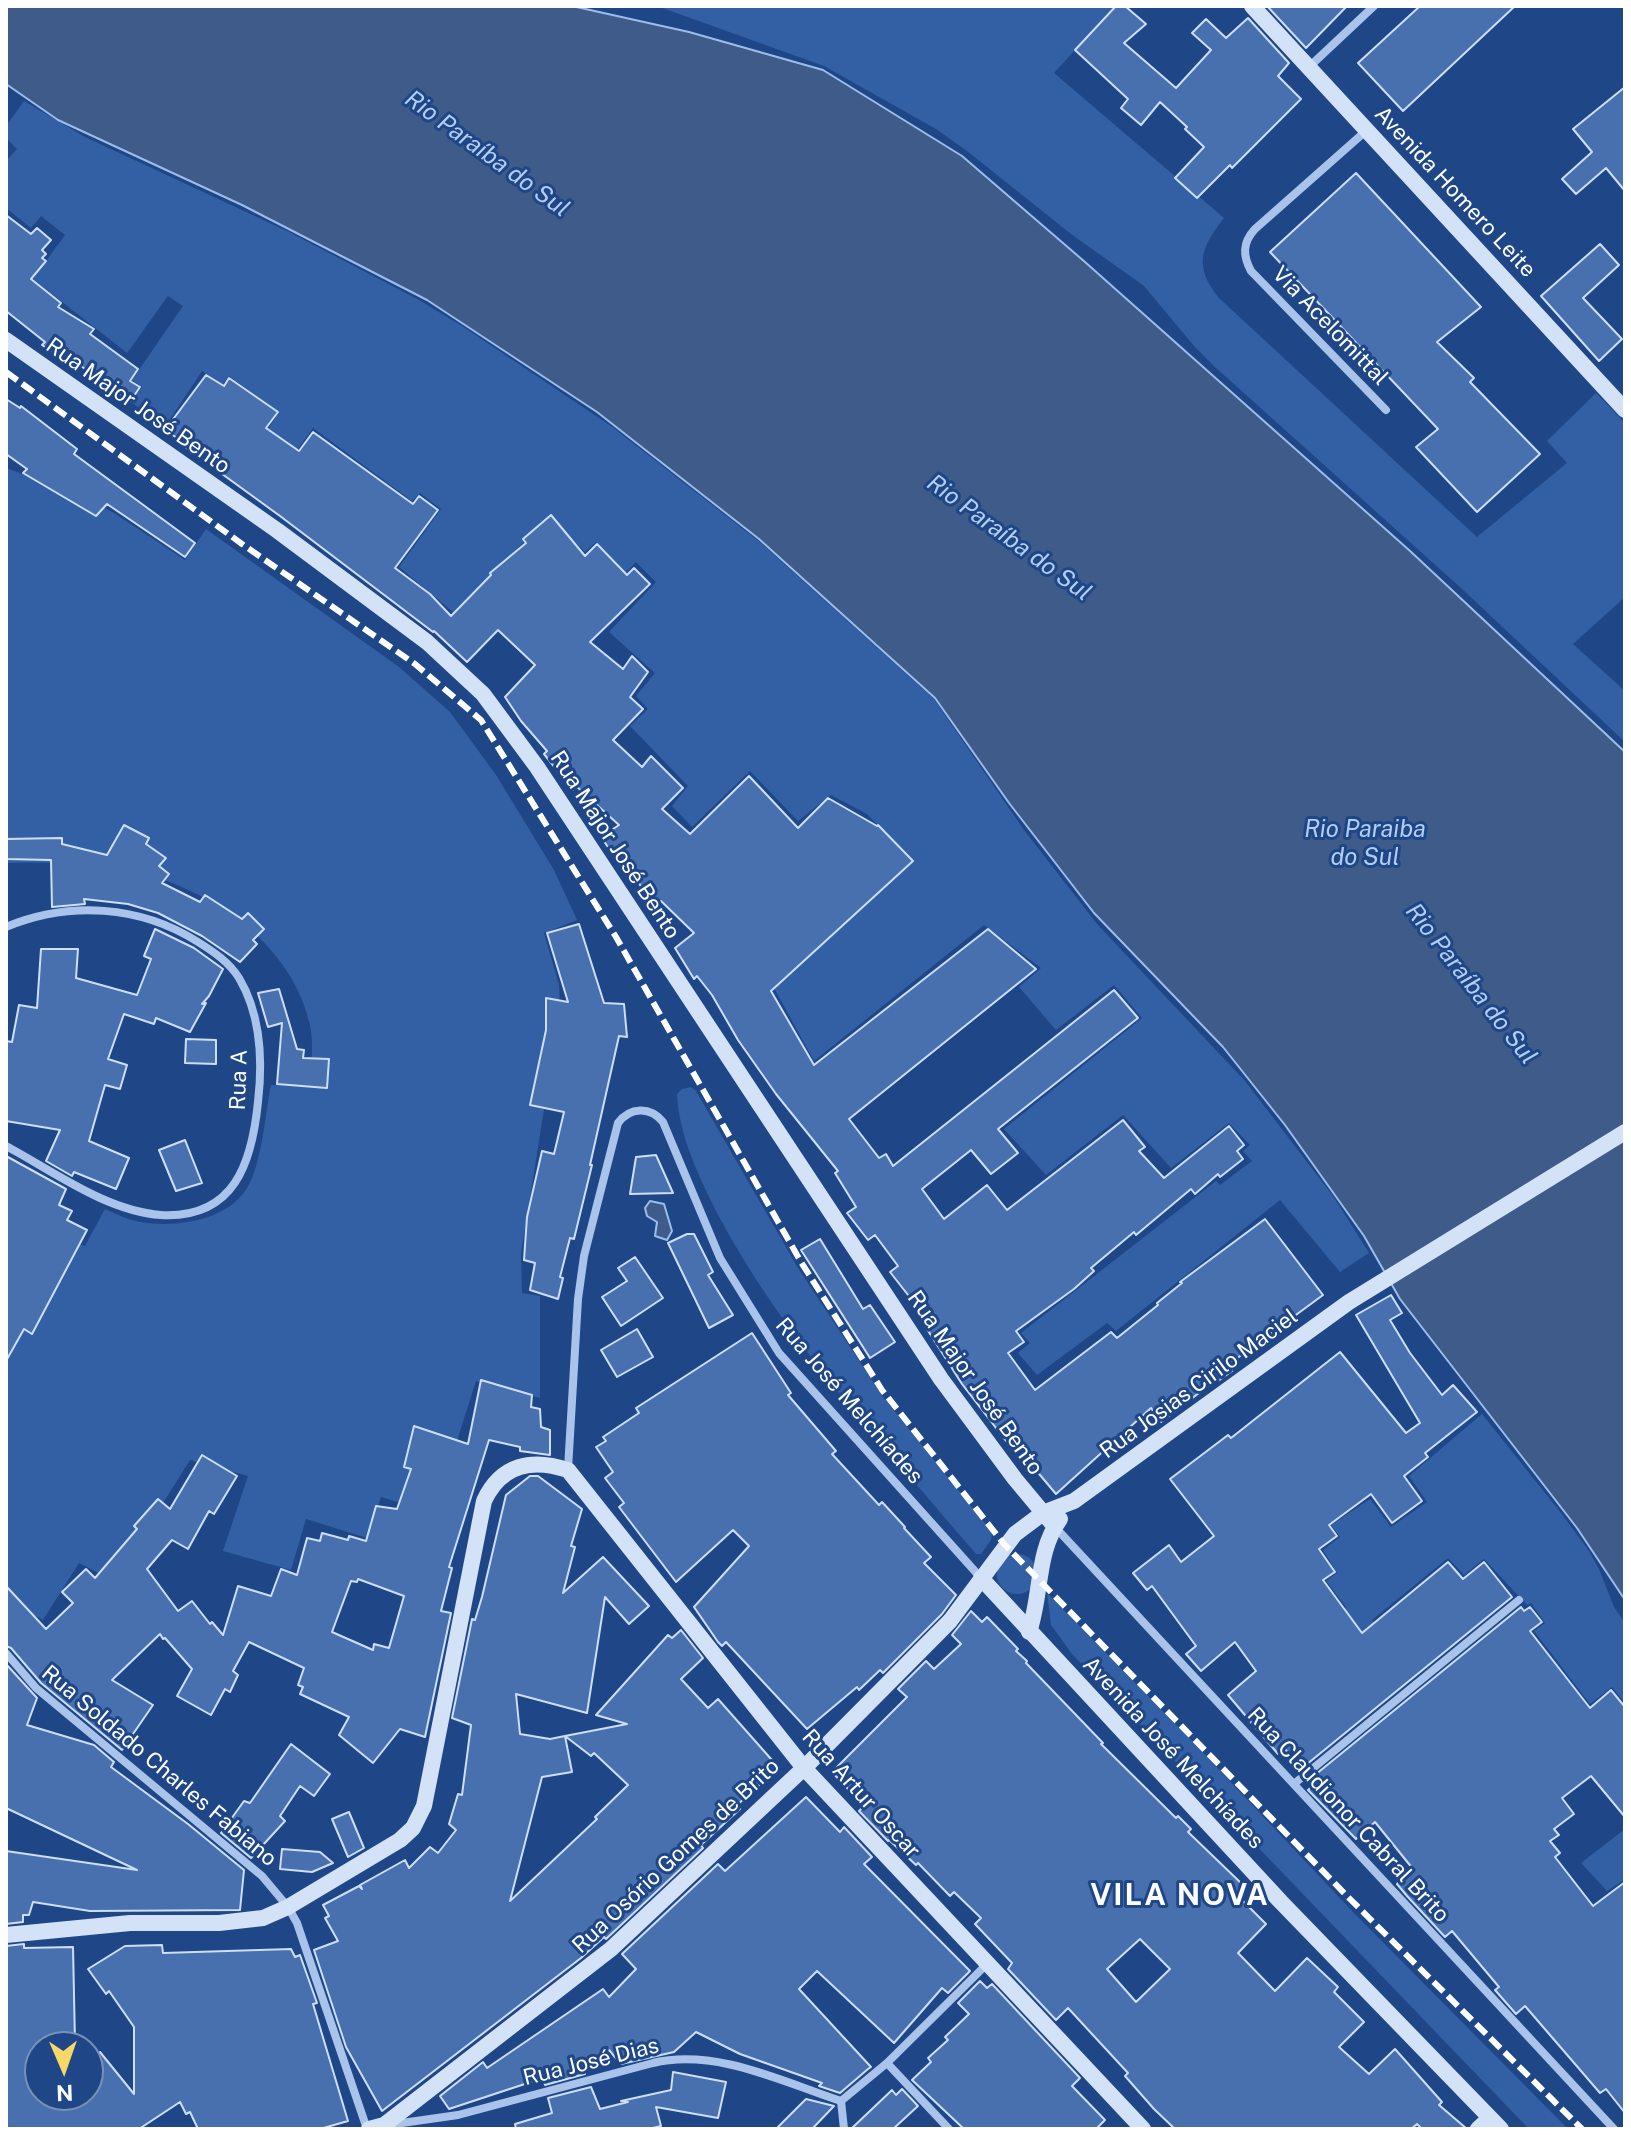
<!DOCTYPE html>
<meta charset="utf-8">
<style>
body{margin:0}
#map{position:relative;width:1631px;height:2135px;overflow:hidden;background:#1f4787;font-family:"Public Sans",sans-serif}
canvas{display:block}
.frame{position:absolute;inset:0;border:8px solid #fff;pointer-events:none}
.north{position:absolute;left:24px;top:2031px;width:80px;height:80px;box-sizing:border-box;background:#1f4787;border:2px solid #7991b7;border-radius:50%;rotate:178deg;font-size:22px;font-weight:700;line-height:32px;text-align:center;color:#fff}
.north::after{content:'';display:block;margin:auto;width:28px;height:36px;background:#f8d769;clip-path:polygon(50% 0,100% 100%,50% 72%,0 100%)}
</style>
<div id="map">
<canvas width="1631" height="2135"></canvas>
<div class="frame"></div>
<div class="north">N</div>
</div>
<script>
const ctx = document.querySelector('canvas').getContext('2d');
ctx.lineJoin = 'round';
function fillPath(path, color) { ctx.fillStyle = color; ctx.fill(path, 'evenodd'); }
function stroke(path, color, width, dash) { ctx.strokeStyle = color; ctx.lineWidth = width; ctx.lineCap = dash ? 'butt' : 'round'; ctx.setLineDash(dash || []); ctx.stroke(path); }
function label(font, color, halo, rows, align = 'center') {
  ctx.font = font + ' "Public Sans",sans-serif'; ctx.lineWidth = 6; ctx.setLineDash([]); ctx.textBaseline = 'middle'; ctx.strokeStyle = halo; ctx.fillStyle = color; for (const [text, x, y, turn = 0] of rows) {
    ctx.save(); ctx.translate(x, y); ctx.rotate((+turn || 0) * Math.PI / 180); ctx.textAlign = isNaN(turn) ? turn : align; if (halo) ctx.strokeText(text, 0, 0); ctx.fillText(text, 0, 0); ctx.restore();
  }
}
fillPath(new Path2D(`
 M657,6h458l-61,67 170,145c-23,29 -31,48 -5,80l258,239 90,-74 -20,-22 49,-48 29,30v174l-52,47 52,47v51l-164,-154 -246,-221 -20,-20 -51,-61 -73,-52 -104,-83 -31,-22 -112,-63z
 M24,101l61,36 204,95 130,68 43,26 149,100 150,117 173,156 90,131 73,94 148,157 88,115 36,57 -29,19 -60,-72 -164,131 -9,-8 -70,52 -19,-22 12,-10 -9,-10 195,-152 4,4 32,-24 -9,-10 7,-6 -21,-22 -58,45 -48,-53 -77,60 -42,-46 138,-111 -28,-33 -58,45 -37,-43 22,-19 -57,-43 -170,136 -40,-73 139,-126 -46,-48 -36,-19 -33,26 -48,-50 -58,56 -20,-21 16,-20 -58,-60 18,-17 -12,-13 19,-23 -46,-41 47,-50 -20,-20 -11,11 -29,-31 -11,10 -36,-35 -96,95 -54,-45 42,-58 -21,-16 -8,8 -99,-73 -16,22 -29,-21 11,-17 -50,-36 -7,9 -20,-14 -37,56 -34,-25 11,-15 -10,-7 51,-74 -15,-10 -41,57 -94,-74 32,-44 -24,-19 -10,12 -25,-20v-47l11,-12 -11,-11v-12z
 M6,468l76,28 32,17 71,47 21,-31 193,138 51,45 46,63 58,95 23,50 -33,13 15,52 1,24 -39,245 1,39 18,3v102l-64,-17 -42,132 -53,-16 -14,41 -61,-19 -15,51 -68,-19 25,-75 -58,-16 -76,121 -35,-18 -36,57 -37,-20v-383l79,29 20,-37c11,5 23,11 35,13 35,6 87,-1 107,-34 15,-25 18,-73 24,-103l39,1c1,-20 4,-41 0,-61 -17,-76 -87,-127 -158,-149 -11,-4 -24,-4 -36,-6 -37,-5 -72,-9 -110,-7z
 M691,1087l5,4 102,177 85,129 109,135 -1,8 -10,14h-5c-93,-110 -194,-216 -261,-345 -18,-37 -36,-74 -38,-115l5,-5z
 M1482,1414l79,99 28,38 10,18 15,38 11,16v80l-13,-16 -22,17 -56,-73 11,-8 -14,-20 -4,2 -43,-46 -20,16 -16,-17 -76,62 27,33 -68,-36 15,-10 -20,-26 11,-8 -14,-23 17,-13 -9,-12 39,-26 21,28 36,-25 -18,-26z
 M997 1574a20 20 0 1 1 40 0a20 20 0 1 1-40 0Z
 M1047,1593l147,150 158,168 216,218h-39l-457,-475 -21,-29z
 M1625,1829v50l-18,12 -26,-28z`), '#3360a4');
const water = new Path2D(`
 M6,6h566l117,26 134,38 139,86 123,106 324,288 216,202v848l-48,-72 -177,-229 -36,-63 -79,-111 -62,-78 -129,-134 -85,-110 -74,-105 -176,-159 -162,-127 -170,-112 -185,-95 -184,-85 -52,-36z
 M650,1201l14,3 8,27 -5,9 -12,-4 2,-14 -10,-6 -2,-8z`);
fillPath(water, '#3e5b8a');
stroke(water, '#9cbdec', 2);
const building = new Path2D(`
 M1116,6h9l21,18 -22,19 52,45 35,-38 -19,-17 14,-14 20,19 22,-20 41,45 -11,13 23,23 -69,69 -2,-3 -33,33 -22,-20 29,-31 -19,-18 2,-2 -27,-25 -19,23 -20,-17 7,-9 -53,-49z
 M1267,6h80l-41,42z
 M1420,6h95l-112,105 -45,-48z
 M1625,87v104l-19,-23 -30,26 -14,-15 30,-27 -19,-23z
 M1356,173l125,134 -44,35 37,36 -4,4 70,72 -63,58 -61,-65 22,-18 -168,-177z
 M6,215l25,19 6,-6 14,12 -9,10 4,4 -4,4 4,3 -15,18 30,24 -3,4 36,22 -4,5 48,35 -8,12 10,6 -10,15 -60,-44 -2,4 -26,-17 3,-3 -39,-31z
 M1600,244l19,21 -36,33 39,41 -23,22 -58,-65z
 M206,375l18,11 5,-8 49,34 -12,16 33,23 14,-19 100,72 6,-8 19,14 -43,58 35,26 21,22 40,-41 -1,-2 36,-30 -3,-4 28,-24 34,41 12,-12 30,31 7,-7 16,16 -60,58 33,27 9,-13 16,16 -18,25 13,12 -30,31 29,27 9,-11 32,32 -21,21 28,25 59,-58 49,52 30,-30 49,28 1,-1 35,36 -142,130 43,74 174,-136 48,40 -187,150 30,39 7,-4 7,12 221,-176 24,28 -140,111 20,24 -27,21 -20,-24 -49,39 22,30 43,-34 20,25 116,-90 22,27 -6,4 25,27 65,-52 15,19 -7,6 6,8 -23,18 -2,-3 -23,20 -4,-5 -55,46 -2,-3 -43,36 3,3 -20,18 -58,42 8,11 -16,11 27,37 76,-58 6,6 41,-33 -1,-2 25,-20 -2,-1 85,-63 58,76 -95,70 4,6 -14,10 -2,-1 -55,42 -10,-14 -95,86 -32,-38 -4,3 -58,-75 -37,-58 5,-3 -40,-51 8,-6 -23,-31 -7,5 -21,-27 9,-6 -21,-34 3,-2 -62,-77 -38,-54 -26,-45 -15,-19 -3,3 -19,-31 19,-15 -33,-32 -9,5 -25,-44 -6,4 -20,-29 18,-12 -43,-39 -3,4 -29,-36 3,-3 -26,-30 -16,-24 30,-32 -37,-35 -31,32 -33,-31 -1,1 -153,-116 -102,-74 2,-2 -15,-10z
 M6,399l14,9 1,-2 56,43 -3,5 121,89 -10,14 -78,-53 -11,12 -73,-43 4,-4 -21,-15z
 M124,825l25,13 -3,6 20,14 -7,8 10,8 -7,9 38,19 5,-7 37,24 6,-6 16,16 -11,11 4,4 -17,18 -38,-26 -44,-23 -30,-9 -44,-5 1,5 -33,3 -1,-47 -45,-1v-20l56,-1v6l45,11z
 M579,924l25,79 20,1 3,33 -8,-1 -29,129h2l-18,74 -4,-1 -10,39 3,1 -5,21 -28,-9 5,-27 -11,-3 3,-43 15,-66 12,3 10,-42 -34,-7 16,-75v-32l22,4 -21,-69z
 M155,929l39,19 29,21 -14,27 -7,8 4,-1 -16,29 -34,-14 -2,6 -30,-10 -16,45 19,6 -7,24 -15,-4 -16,56 40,17 -13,31 -42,-17 -2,4 -26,-15 14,-31 -54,-9v-80l6,1 7,-37 18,3 4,-59h37l-2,29 61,17 14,-36 -7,-3z
 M279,989l18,60 7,1 -1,8 26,1 -2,29 -50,-4 5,-61 -14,4 -10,-34z
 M186,1039l30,1v24l-31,-1z
 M185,1140l17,43 -26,8 -17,-41z
 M656,1155l17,38 -43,1 6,-37z
 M6,1156l60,33 -7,16 13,6 -5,9 20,10 -55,104 -8,-5 -18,32z
 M687,1234h7l19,38 -5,3 25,40 -24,13 -41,-85z
 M820,1239l43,70 7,-4 25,37 -25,16 -69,-108z
 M635,1257l28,41 -42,28 -19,-29 25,-16 -9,-13z
 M1391,1295l11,18 -12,7 20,33 32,42 11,-10 24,27 -52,41 3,4 -24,19 18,25 -30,22 -21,-29 -42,31 8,11 -18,13 16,23 -12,8 39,53 86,-71 15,17 21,-17 28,35 -211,172 -17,-21 -6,6 -50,-59 28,-24 -21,-29 -34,29 -15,-17 10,-8 -44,-60 -5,4 -14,-17 36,-28 12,17 33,-26 -44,-57 58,-44 3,3 109,-86 66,81 14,-10 -64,-108z
 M637,1329l16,28 -36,20 -16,-27z
 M752,1333l39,60 -3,2 48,56 -4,3 47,51 3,-3 23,25 -1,1 27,29 -7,6 32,32 -14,19 -59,59 -3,-3 -21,20 -2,-3 -50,42 -81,-87 -4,4 -4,-4 -24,-35 55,-61 -16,-16 -57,52 -57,-75 5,-4 -19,-25 8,-6 -17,-25 10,-6 -3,-4 36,-24 -3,-5z
 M481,1380l51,15 -1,12 9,2 1,18 9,3v25l-30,-4v-4l-31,-7 -40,127 3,1 -11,43 10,2 -26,124 -25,-8 -27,34 -34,-28 10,-18 -49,-23 3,-7 -5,-2 6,-17 -55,-26 -16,29 5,4 -8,17 -5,-3 -14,26 -34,-19 15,-27 -27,-31 -2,1 -3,-5 -48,46 41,25 -31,45 -81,-67 -30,-35 -5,-2v-60l40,43 27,-26 -11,-11 24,-23 9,9 42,-49 -3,-3 24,-27 12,10 32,-54 35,21 -23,38 -5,-3 -21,38 -16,-9 -25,29 31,42 14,-10 18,23 2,-2 11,13 15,-49 33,10 10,-27 16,6 10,-37 13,3 2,-8 26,7 1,-4 17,5 10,-35 21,3 14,-40 -7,-2 10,-41 54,18zM358,1579l46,17 -15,52 -15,-4 -1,6 -41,-18 19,-51 6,1z
 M530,1476h8l44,33 -11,37 4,1 -12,46 40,-36 46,49 -20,18 -24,-27 -18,116 -71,-19 4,40 30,5 15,-3 7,36 -30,5 -32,124 87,-82 -2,-2 33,-32 -34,-32 -3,3 -26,-20 62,-12 -31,-9 72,-80 4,3 9,-8 22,28 -22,21 27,29 10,-9 61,69 -42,37 3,4 -39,36 2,3 -97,91 -2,-2 -23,21 -199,153 -36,-64 -32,-97 24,-9 -13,-23 4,-2 -6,-11 36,-19 3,3 -2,-4 45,-25 4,8 21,-21 8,6 18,-23 -7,-6 9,-30 4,1 9,-70 -19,-7 20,-99 3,1 7,-23 24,-102z
 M1521,1607l3,4 6,-4 12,15 -12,9 60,77 21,-18 14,17v110l-34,-41 -29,22 12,16 -20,15 5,6 -9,6 10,12 -5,4 38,49 32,-24v231l-19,-24 -6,4 -75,-87 -9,8 -21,-24 4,-3 -47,-56 -7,6 -38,-41 -10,-12 16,-15 -38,-47 -19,17 -48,-49 7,-6 -5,-5z
 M971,1611l11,11 5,-5 31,32 -2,2 11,10 -1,2 77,80 -2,1 75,74 2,-2 13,13 -3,3 55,53 -8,8 31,31 -28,29 37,38 32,-33 31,29 -4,5 30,30 -25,25 30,27 26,-25 47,53 -3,3 28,24h-45l-5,-5 -6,5h-236l-21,-20 -29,-33 3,-3 -60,-65 -12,12 -48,-51 4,-6 -37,-39 6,-6 -27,-26 -4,4 -32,-33 -2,2 -27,-25 -1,1 -29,-30 5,-5 -32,-34 75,-75 -9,-8 28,-28 8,8 27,-25 -9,-9zM1140,1939l30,30 -34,33 -29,-33z
 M6,1664l31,34 -10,27 67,20 20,17 -3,5 77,57 56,46 -4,40 -150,1 -57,-9 -4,13h-6v7l-17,2v-73l131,19 -131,-62z
 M291,1744l39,30 -16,22 -14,-10 -20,30 5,5 -34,37 -30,-25 23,-32 6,2z
 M806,1797l34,35 4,-5 28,30 -8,7 106,107 -22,22 -6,-5 -48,55 -77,-72 -18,18 72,78 -3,2 -28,24 -21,-7 3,-3 -82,-29 -44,-22 -22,20 -53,12 -13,-15 -24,21 1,4 -40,11 -2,-7 -94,31 -9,-13 43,-34 4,6 116,-79 6,8 27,-28 -14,-15 96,-90 7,7z
 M349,1812l15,36 -16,9 -16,-38z
 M282,1849l38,3 13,11 -21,9 -32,-3z
 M24,1944v4l49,-1 2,95 -35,1v52h48v-36l12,-7 34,42v-67l-25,-36 -3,3 -18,-25 37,-23 37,-1 1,8 128,-4 4,8 5,-2 17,48 -4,1 35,117 -28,8h-122l-8,-17 -4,2 -6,-12 -41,27h-133v-183z
 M980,1981l7,7 5,-4 88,94 -8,8 33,34 -9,9h-132l-52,-49 19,-18 -3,-4 20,-18 -3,-3 24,-23 -11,-11z
 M673,2072l53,10 -8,36 -62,-11 5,19 -12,3h-133l-1,-5 37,-11 -4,-15 43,-11 9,22 28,-7 -7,-1 50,-11z
 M902,2089l16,17 -25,23h-42l41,-39 4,5z
 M806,2099l28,7 -22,23h-36z`);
fillPath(building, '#4870af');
stroke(building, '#cddef8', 2);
stroke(new Path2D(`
 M1309,67l65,-61
 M1367,130l-112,99c-13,14 -12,27 -4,42l135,139
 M6,927c63,-26 134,-22 192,15 16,10 31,20 41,36 22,37 24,81 19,124 -6,60 -23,117 -97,113 -55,-4 -108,-44 -155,-69
 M568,1469l10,-170 6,-43 34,-133c12,-16 32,-17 45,-1l57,136 59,95 202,225
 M1055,1527l559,602
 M6,1653l30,35 226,188 26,31 9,16 70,206
 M1295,1783l224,-183
 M887,2063l62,66
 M841,2101l46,-38 101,-100
 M841,2101l3,28
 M388,2125l70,-10 195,-52c63,-15 130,19 188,38`), '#a9c3ea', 8);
stroke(new Path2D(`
 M1252,6l373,404
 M6,340l272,191 149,111 56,52 54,73 404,612 74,100 40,48
 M981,1578l300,324 220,227
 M1029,1632c13,-38 7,-80 31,-113
 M6,1935l124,-12h89l44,-5 25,-11 112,-67 13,-12 11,-22 60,-305c17,-37 48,-43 84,-31l236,298 339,361
 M369,2129l15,-4 227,-176 193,-181 146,-147 65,-87 28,-21 31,-12 275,-199 276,-170
 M1478,2129l12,-11`), '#d4e2f8', 16);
stroke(new Path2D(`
 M6,372l236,172 173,120 66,56 135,217 185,325 81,128 122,154 346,355 232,230`), '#fff', 6, [14, 6]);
label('22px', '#fff', '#1f4787', [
 ["Avenida Homero Leite",1455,192,47],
 ["Via Acelomittal",1330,326,46],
 ["Rua Major José Bento",138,406,35],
 ["Rua Major José Bento",615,845,57],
 ["Rua A",239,1080,-88],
 ["Rua Major José Bento",975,1383,55],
 ["Rua Josias Cirilo Maciel",1199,1384,-36],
 ["Rua José Melchíades",849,1401,49],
 ["Avenida José Melchíades",1173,1753,47],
 ["Rua Soldado Charles Fabiano",159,1766,40],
 ["Rua Artur Oscar",861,1794,48],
 ["Rua Claudionor Cabral Brito",1348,1815,47],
 ["Rua Osório Gomes de Brito",676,1856,-43],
 ["Rua José Dias",591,2062,-14]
]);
label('italic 24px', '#b4cdf2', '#1f4787', [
 ["Rio Paraíba do Sul",487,154,36],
 ["Rio Paraíba do Sul",1009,538,36],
 ["Rio Paraiba",1365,830],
 ["do Sul",1365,858],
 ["Rio Paraíba do Sul",1471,984,52]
]);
ctx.letterSpacing = '2px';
label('bold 30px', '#fff', '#1f4787', [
 ["VILA NOVA",1180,1896]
]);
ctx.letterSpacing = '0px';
</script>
